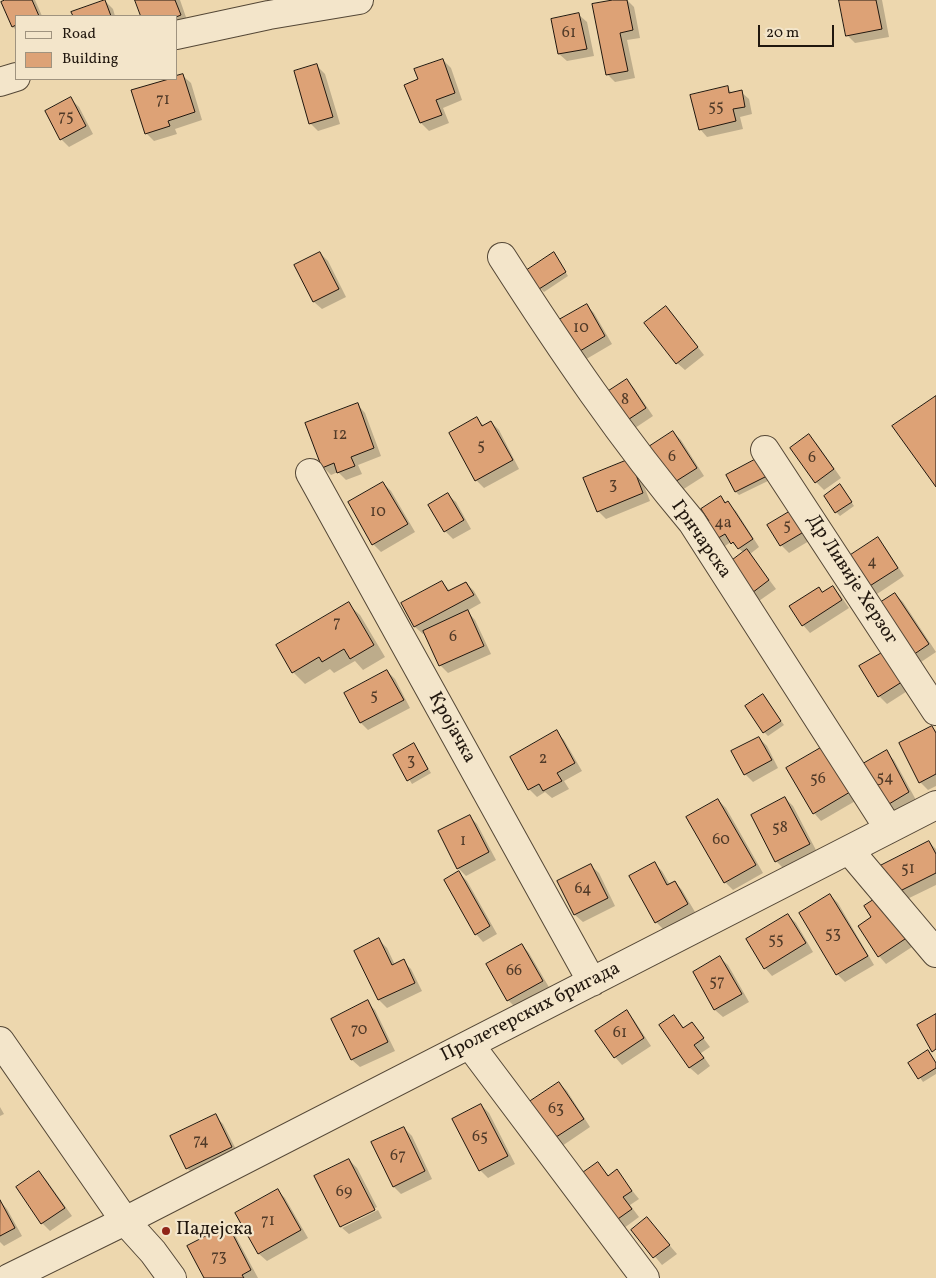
<!DOCTYPE html>
<meta charset="utf-8">
<style>
body{margin:0}
#map{position:relative;width:936px;height:1278px;overflow:hidden;background:#edd7ae;font-family:Vollkorn,serif}
canvas{display:block}
.legend{position:absolute;left:15px;top:15px;width:162px;height:65px;box-sizing:border-box;background:#f3e5ca;border:1px solid #9f937f;margin:0;padding:6px 9px;list-style:none;font-size:15px;color:#21170e}
.legend li{display:flex;align-items:center;gap:10px;height:25px}
.legend b{width:25px;border:1px solid #9f937f}
.scale{position:absolute;left:758px;top:25px;width:76px;height:22px;box-sizing:border-box;border:2px solid #21170e;border-top:0;padding-left:6px;font-size:15px;line-height:18px;white-space:nowrap;color:#21170e;-webkit-text-stroke:4px #f3e5ca;paint-order:stroke}
</style>
<div id="map">
<canvas width="936" height="1278"></canvas>
<ul class="legend">
<li><b style="height:6px;background:#f3e5ca"></b>Road</li>
<li><b style="height:14px;background:#dda276"></b>Building</li>
</ul>
<div class="scale">20 m</div>
</div>
<script>
const ctx = document.querySelector('canvas').getContext('2d');
ctx.lineJoin = 'round';
function fillPath(path, color) { ctx.fillStyle = color; ctx.fill(path, 'evenodd'); }
function stroke(path, color, width, dash) { ctx.strokeStyle = color; ctx.lineWidth = width; ctx.lineCap = dash ? 'butt' : 'round'; ctx.setLineDash(dash || []); ctx.stroke(path); }
function label(font, color, halo, rows, align = 'center') {
  ctx.font = font + ' Vollkorn,serif'; ctx.lineWidth = 4.5; ctx.setLineDash([]); ctx.textBaseline = 'middle'; ctx.strokeStyle = halo; ctx.fillStyle = color; for (const [text, x, y, turn = 0] of rows) {
    ctx.save(); ctx.translate(x, y); ctx.rotate((+turn || 0) * Math.PI / 180); ctx.textAlign = isNaN(turn) ? turn : align; if (halo) ctx.strokeText(text, 0, 0); ctx.fillText(text, 0, 0); ctx.restore();
  }
}
fillPath(new Path2D(`
 M8,0h27l7,16h-26v14l-3,-3z
 M136,0h44l8,23 -12,5v-12h-34z
 M620,0h7l7,7 6,31 -13,2 8,38 -20,4 -8,-8z
 M840,0h42l7,37 -34,6 -8,-8z
 M105,1l8,8 2,7h-41l-1,-3z
 M579,15l8,7 7,34 -27,5 -8,-7z
 M443,60l8,8 11,32 -19,8 6,15 -20,8 -8,-8 -15,-38 13,-5z
 M317,66l8,8 15,50 -22,7 -8,-8z
 M183,76l8,7 11,37 -27,9 2,5 -23,7 -8,-8 -13,-42z
 M727,88l6,6 8,-2 8,7 3,15 -12,3 3,12 -36,8 -7,-8z
 M71,99l8,8 14,27 -24,13 -8,-8z
 M320,253l8,8 18,36 -24,12 -8,-7 -19,-36z
 M557,258l11,18 -24,16 -4,-4z
 M586,305l8,8 18,31 -29,17 -25,-39z
 M673,315l31,40 -19,15 -8,-7z
 M627,381l7,7 19,28 -21,14 -8,-7z
 M358,405l7,8 16,43 -23,9 4,9 -16,6 -8,-8 -7,3 -8,-8z
 M477,419l7,7 7,-4 8,8 20,39 -35,19 -8,-8z
 M673,432l8,8 23,36 -25,16 -8,-8z
 M809,436l8,8 24,34 -17,12 -8,-8z
 M761,464l9,16 -31,15 -3,-3 -8,-17z
 M637,469l13,32 -44,18 -8,-8z
 M383,483l8,8 24,41 -34,20 -8,-8z
 M843,489l11,17 -14,10 -4,-4z
 M448,495l8,7 15,27 -18,10 -8,-8 -15,-26z
 M721,498l15,13 23,36 -9,7 26,35 -20,14 -8,-8 -4,-42 -13,-11 -12,8 -9,-29z
 M793,510l21,28 -25,15 -8,-8 -12,-20z
 M877,539l8,8 19,29 -30,20 -8,-8z
 M442,582l8,9 16,-8 8,8 7,12 -14,8 8,9 16,34 -43,19 -8,-8 -15,-32 -2,1 -8,-7z
 M833,587l7,8 9,13 -39,25 -7,-8 16,-36 4,4z
 M895,594l8,8 33,50 -15,10 -7,-8z
 M348,604l12,11 25,42 -22,13 -8,-9 -21,12 -4,-4 -25,15 -12,-12z
 M886,651l26,37 -25,16 -8,-8z
 M387,671l8,8 15,29 -42,22 -7,-7 -16,-29z
 M766,700l18,25 -16,11 -4,-4z
 M932,727l4,4v55l-8,4 -8,-8 -20,-38z
 M556,732l8,8 18,31 -18,10 5,8 -17,9 -7,-6 -8,5 -8,-8z
 M759,738l8,8 11,22 -25,14 -8,-8z
 M414,745l17,28 -19,11 -17,-28z
 M823,748l34,52 -36,21 -7,-8z
 M886,752l8,8 22,40 -24,14 -7,-8z
 M785,798l8,8 24,46 -33,17 -8,-8 -23,-46z
 M718,800l8,8 37,65 -30,17 -8,-8z
 M469,816l8,8 19,36 -30,16 -8,-8z
 M929,842l7,7v36l-35,17 -22,-35z
 M654,863l8,8 8,14 5,-3 7,8 13,22 -31,18 -8,-8z
 M591,866l8,7 16,33 -32,16 -8,-7z
 M459,873l8,8 30,53 -14,8 -7,-8z
 M830,895l8,8 36,62 -29,17 -8,-8 -36,-61z
 M866,907l49,38 -29,19 -7,-8 -6,-38z
 M788,915l8,8 17,29 -41,24 -7,-8z
 M379,940l8,8 8,17 8,-4 8,8 11,22 -35,17 -8,-8 -23,-49z
 M522,945l7,8 21,36 -34,19 -8,-8z
 M720,958l8,7 21,37 -26,15 -8,-7 -21,-37z
 M367,1002l8,8 20,41 -35,16 -8,-7 -19,-41z
 M627,1012l7,8 17,26 -29,19 -7,-8z
 M674,1016l10,12 8,-5 18,24 -9,6 9,13 -12,9 -8,-7 -29,-43z
 M910,1063h26v11l-13,8z
 M559,1083l8,8 23,36 -28,19 -8,-8z
 M481,1105l8,8 26,51 -27,14 -8,-8z
 M0,1107l4,7 -4,2z
 M215,1116l8,8 16,31 -44,21 -8,-8z
 M404,1128l8,8 20,43 -31,15 -7,-7z
 M349,1160l8,8 20,39 -35,18v3l36,-18 4,8 -33,16 -8,-7z
 M598,1164l11,12 7,-5 23,28 -9,6 9,12 -15,11 -8,-8z
 M39,1173l8,8 25,35 -22,15 -8,-8 -24,-35z
 M277,1190l8,8 23,40 -41,23 -8,-7 -22,-40z
 M0,1201l7,8 15,27 -18,10 -4,-4z
 M647,1219l30,35 -15,11 -29,-35z
 M228,1227l7,8 23,43h-53z`), '#0003');
const building = new Path2D(`
 M5,0h27l7,16h-23v9l-4,2 -11,-25z
 M105,0l6,16h-38l-2,-4z
 M135,0h40l6,15 -5,2 -35,-1z
 M613,0h14l6,30 -13,3 8,38 -22,4 -14,-71z
 M839,0h37l6,29 -36,7z
 M579,13l8,36 -29,5 -7,-35z
 M443,59l12,34 -19,7 6,15 -22,8 -16,-38 14,-6 -4,-10z
 M317,64l16,53 -24,7 -15,-53z
 M183,74l12,38 -27,9 2,5 -25,8 -14,-44 38,-11h7v-3z
 M728,86l1,7 13,-3 3,17 -12,2 3,12 -37,9 -9,-35z
 M71,97l15,29 -26,14 -15,-29z
 M320,252l19,37 -26,13 -19,-37z
 M554,252l12,20 -27,17 -12,-19z
 M587,304l18,32 -30,18 -18,-33z
 M666,306l32,41 -22,17 -32,-41z
 M627,379l19,29 -23,15 -19,-29z
 M936,396v91l-44,-61z
 M358,403l16,45 -23,9 4,9 -18,7 -3,-10 -12,5 -17,-45z
 M477,417l5,9 9,-5 22,39 -38,21 -26,-48z
 M673,431l24,37 -27,17 -23,-37z
 M809,434l25,35 -19,14 -25,-35z
 M758,458l9,18 -32,16 -9,-17z
 M630,459l13,34 -46,19 -14,-34z
 M383,482l25,42 -36,21 -24,-43z
 M840,484l12,18 -17,11 -11,-17z
 M448,493l16,27 -20,12 -16,-27z
 M721,496l4,7 3,-2 25,38 -15,10 -5,-7 -2,2 -6,-10 -15,9 -11,-16 10,-6 -8,-12z
 M794,509l13,21 -27,16 -13,-21z
 M878,537l20,31 -33,21 -19,-31z
 M747,549l22,31 -21,16 -22,-31z
 M442,581l6,10 18,-9 8,13 -60,32 -13,-24z
 M833,586l9,14 -40,26 -13,-20 30,-19 3,5z
 M895,593l34,51 -16,11 -35,-51z
 M349,602l25,43 -24,14 -6,-10 -22,13 -3,-5 -27,16 -16,-28z
 M468,610l16,36 -45,20 -16,-35z
 M887,650l18,30 -27,17 -19,-31z
 M387,670l17,30 -44,23 -16,-30z
 M763,694l18,27 -18,12 -18,-27z
 M932,726l4,7v41l-17,9 -20,-40z
 M557,730l18,33 -18,10 5,8 -19,10 -4,-7 -11,6 -18,-33z
 M759,737l13,23 -28,15 -13,-24z
 M414,743l14,26 -21,12 -14,-26z
 M824,746l26,46 -37,22 -27,-46z
 M887,750l22,42 -25,15 -23,-42z
 M785,797l25,47 -35,18 -24,-47z
 M718,799l38,66 -32,18 -38,-66z
 M470,815l19,37 -32,17 -19,-38z
 M929,841l7,13v19l-44,22 -14,-28z
 M655,862l12,23 8,-4 13,23 -33,19 -26,-47z
 M591,864l17,34 -34,17 -17,-34z
 M459,871l31,55 -15,9 -31,-55z
 M830,894l38,62 -32,19 -37,-62z
 M881,895l27,42 -30,20 -20,-31 13,-9 -7,-11z
 M788,914l18,29 -42,26 -18,-30z
 M379,938l13,27 12,-6 11,24 -37,17 -24,-49z
 M522,944l21,37 -36,20 -21,-37z
 M720,956l22,38 -28,16 -21,-38z
 M368,1000l20,42 -37,18 -20,-41z
 M627,1010l17,28 -30,20 -19,-27z
 M936,1014v35l-4,3 -15,-27z
 M674,1015l9,13 9,-6 12,16 -10,7 10,13 -15,10 -30,-43z
 M928,1050l8,13v5l-18,11 -10,-16z
 M559,1082l25,37 -31,20 -24,-37z
 M481,1104l27,52 -29,15 -27,-52z
 M216,1114l16,33 -46,22 -16,-33z
 M404,1127l21,44 -32,16 -22,-45z
 M349,1159l26,51 -35,17 -26,-51z
 M598,1162l10,14 9,-7 15,22 -9,6 9,12 -17,12 -34,-47z
 M39,1171l26,37 -24,16 -25,-37z
 M278,1189l23,41 -43,24 -23,-41z
 M0,1200l15,28 -15,8z
 M647,1217l23,28 -17,13 -22,-28z
 M228,1225l23,45 -9,5 2,3h-40l-17,-32z`);
fillPath(building, '#dda276');
stroke(building, '#21170e', 1);
const minor = new Path2D(`
 M176,35l93,-20 90,-15
 M0,82l16,-5
 M502,257c59,92 120,182 190,265l197,307
 M765,450l171,261
 M310,473l282,509
 M849,850l87,103
 M0,1041l125,180 28,31 19,26
 M470,1045l175,233
 M9,1278l116,-57 811,-416`);
stroke(minor, '#544736', 30);
stroke(minor, '#f3e5ca', 28);
for (const [x, y, r, color] of [
 [166,1231,5,"#8f2418"]
]) { const dot = new Path2D(); dot.arc(x, y, r, 0, 2 * Math.PI); ctx.fillStyle = color; ctx.fill(dot); stroke(dot, '#f3e5ca', 2); }
label('16px', '#503a28', null, [
 ["61",569,34],
 ["71",163,101],
 ["55",716,108],
 ["75",66,118],
 ["10",581,329],
 ["8",625,401],
 ["12",340,436],
 ["5",481,447],
 ["6",672,458],
 ["6",812,459],
 ["3",613,486],
 ["10",378,513],
 ["4a",723,524],
 ["5",787,527],
 ["4",872,563],
 ["7",337,624],
 ["6",453,638],
 ["5",374,697],
 ["2",543,760],
 ["3",411,762],
 ["54",885,779],
 ["56",818,780],
 ["58",780,829],
 ["60",721,841],
 ["1",463,842],
 ["51",908,870],
 ["64",583,890],
 ["53",833,935],
 ["55",776,941],
 ["66",514,972],
 ["57",717,983],
 ["70",359,1031],
 ["61",620,1034],
 ["63",556,1110],
 ["65",480,1138],
 ["74",201,1142],
 ["67",398,1157],
 ["69",344,1193],
 ["71",268,1222],
 ["73",219,1258]
]);
label('19px', '#21170e', '#f3e5ca', [
 ["Грнчарска",700,540,55],
 ["Др Ливије Херзог",851,580,57],
 ["Кројачка",451,728,61],
 ["Пролетерских бригада",531,1013,-27]
]);
label('19px', '#21170e', '#f3e5ca', [
 ["Падејска",176,1231]
], 'left');
</script>
